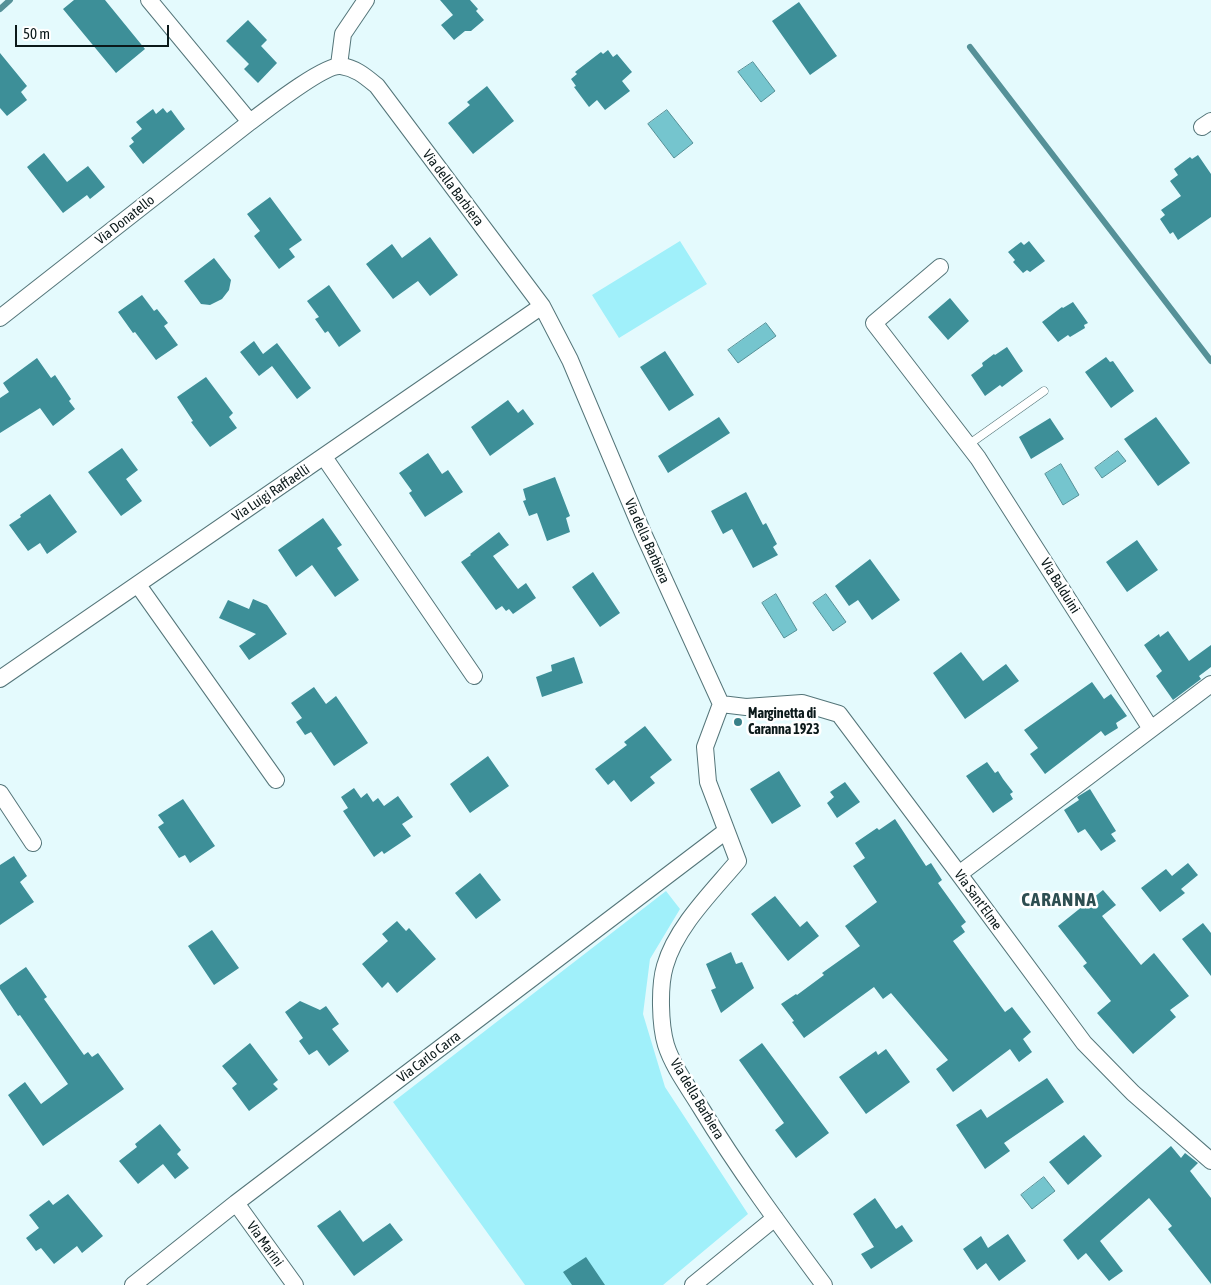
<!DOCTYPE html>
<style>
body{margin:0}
#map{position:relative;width:1211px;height:1285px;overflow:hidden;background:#e4fafd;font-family:"Asap Condensed",sans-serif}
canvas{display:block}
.scale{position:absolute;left:15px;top:25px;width:154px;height:22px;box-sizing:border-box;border:2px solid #0b191a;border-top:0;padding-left:6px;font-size:15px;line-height:18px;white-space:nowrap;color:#0b191a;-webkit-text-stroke:4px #fff;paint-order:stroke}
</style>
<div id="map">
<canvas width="1211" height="1285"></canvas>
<div class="scale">50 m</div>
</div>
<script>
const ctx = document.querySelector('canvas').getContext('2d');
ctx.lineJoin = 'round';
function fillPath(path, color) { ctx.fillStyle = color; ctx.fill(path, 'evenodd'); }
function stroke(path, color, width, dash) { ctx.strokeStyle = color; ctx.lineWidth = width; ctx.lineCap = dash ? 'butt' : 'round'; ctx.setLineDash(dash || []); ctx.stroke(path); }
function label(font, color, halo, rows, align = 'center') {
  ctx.font = font + ' "Asap Condensed",sans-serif'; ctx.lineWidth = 5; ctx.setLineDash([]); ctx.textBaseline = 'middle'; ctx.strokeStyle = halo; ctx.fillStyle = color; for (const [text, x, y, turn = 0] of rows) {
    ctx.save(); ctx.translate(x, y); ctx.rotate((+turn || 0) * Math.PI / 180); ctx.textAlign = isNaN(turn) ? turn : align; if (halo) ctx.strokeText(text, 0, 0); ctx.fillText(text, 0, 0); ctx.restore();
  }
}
fillPath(new Path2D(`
 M680,241l27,43 -88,54 -27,-43z
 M666,891l14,18 -30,50 -7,55 22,73 83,127 -85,71h-138l-132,-183z`), '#a0f0fa');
const water = new Path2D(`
 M753,62l22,29 -14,11 -23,-30z
 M667,110l26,33 -19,15 -26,-34z
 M766,323l10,13 -38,27 -10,-13z
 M1118,451l8,10 -24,17 -7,-10z
 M1061,464l18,31 -16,10 -18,-31z
 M776,594l21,36 -13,8 -22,-35z
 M826,594l20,28 -13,9 -20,-28z
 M1044,1177l11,14 -23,18 -11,-14z`);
fillPath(water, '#75c5ce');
stroke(water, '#559198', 1);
stroke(new Path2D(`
 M0,9l10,-9
 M970,47l241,314`), '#559198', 6);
fillPath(new Path2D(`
 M74,0h31l40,49 -29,24 -53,-64z
 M440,0h30l8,9 -2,2 8,9 -13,11h-6l-11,9 -13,-15 12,-10z
 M799,2l38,54 -27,19 -38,-54z
 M248,20l19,20 -6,6 16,17 -19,20 -14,-14 5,-5 -23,-23z
 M608,50l5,7 4,-3 15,18 -10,9 8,10 -25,19 -8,-10 -8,7 -15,-20 2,-1 -5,-7 6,-5 -2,-2 26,-20 2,2z
 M0,53l27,33 -6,6 6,8 -20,16 -7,-8z
 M487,86l27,35 -41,33 -25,-31 22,-18 -3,-3z
 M163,108l4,5 4,-3 14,19 -42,35 -14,-18 5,-4 -3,-4 11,-9 -6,-7 17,-13 3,5z
 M44,153l23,29 21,-16 17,21 -15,12 -3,-4 -24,18 -36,-46z
 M1198,155l13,19v43l-33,23 -5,-8 -3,2 -10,-15 5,-4 -4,-5 20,-14 -11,-15 8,-6 -4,-6 16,-12 2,2z
 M270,197l32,43 -13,9 6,8 -16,12 -25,-33 6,-5 -13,-17z
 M430,237l28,38 -28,21 -12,-15 -25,18 -27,-35 26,-20 10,14z
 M1029,241l16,20 -15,11 -3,-2 -4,3 -10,-11 2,-2 -7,-8 13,-10 3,3z
 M214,258l17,22 -2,10 -7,9 -12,6 -9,-1 -17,-23z
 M329,285l32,46 -22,16 -11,-16 -3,2 -10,-14 4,-2 -12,-16z
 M142,295l12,16 3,-2 11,14 -4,3 14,19 -22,15 -21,-28 -2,1 -15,-21z
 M950,298l19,23 -21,19 -20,-23z
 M1073,302l15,21 -4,2 1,3 -15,9 -2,-2 -10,7 -16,-20 20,-15 1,1z
 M254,341l9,13 14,-11 34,45 -14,11 -25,-33 -13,10 -19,-24z
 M1007,347l16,24 -21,16 -2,-2 -15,11 -14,-21 12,-9 -1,-3 12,-9 1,1z
 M665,351l29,44 -25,16 -29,-44z
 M1106,357l4,5 3,-1 21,30 -23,17 -26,-36z
 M37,358l14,20 4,-3 16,24 -2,2 6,8 -22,17 -13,-18 -40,25v-35l9,-6 -6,-9z
 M206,377l27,36 -4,4 8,11 -27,19 -19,-25 2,-1 -16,-24z
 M508,400l10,13 5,-4 11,15 -44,32 -19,-29z
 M719,417l11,16 -62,40 -10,-17z
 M1156,417l34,46 -32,23 -34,-47z
 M1050,418l14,21 -33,20 -12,-22z
 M122,448l16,22 -12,9 16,22 -21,15 -33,-44z
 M428,453l14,21 6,-4 15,22 -38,25 -16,-24 3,-2 -13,-18z
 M555,477l15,39 -4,2 4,14 -23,9 -10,-28 -8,3 -6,-15 3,-1 -3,-11z
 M746,492l17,33 3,-2 11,21 -4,3 5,8 -25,13 -21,-39 -9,5 -12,-23z
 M50,494l27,38 -30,22 -7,-11 -12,8 -19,-26 12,-8 -1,-2z
 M323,518l19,27 -5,3 22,32 -24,17 -23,-32 -16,12 -18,-27z
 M499,532l10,13 -16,11 25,33 8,-6 10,15 -23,16 -4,-5 -3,2 -4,-5 -6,4 -35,-48 10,-7 -1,-1z
 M1137,540l21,30 -31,22 -21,-30z
 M870,559l30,41 -28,20 -14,-20 -9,6 -14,-20z
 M593,572l27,41 -20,14 -28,-40z
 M253,599l14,6 20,29 -38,26 -10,-14 17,-12 -37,-16 9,-18 21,9z
 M1168,631l21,30 22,-16v22l-12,9 2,3 -28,21 -17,-24 6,-5 -18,-26 15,-11 1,3z
 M961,652l22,29 23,-17 13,17 -54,38 -32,-46z
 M574,657l9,26 -41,14 -6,-20 16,-6 -1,-6z
 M1092,682l12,17 7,-5 16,22 -11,7 2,5 -13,8 -4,-5 -56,43 -15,-20 8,-6 -14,-18z
 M314,687l12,17 10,-8 32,47 -34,23 -23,-34 -6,3 -9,-13 6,-4 -11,-15z
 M645,726l27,34 -22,17 5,6 -24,19 -17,-22 -6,5 -13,-16 32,-24 -3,-3z
 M488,756l21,30 -39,27 -20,-29z
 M987,762l8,11 3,-2 5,8 10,13 -3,2 3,5 -20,14 -27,-37z
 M779,771l22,35 -29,18 -22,-35z
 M845,782l15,20 -23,16 -10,-15 7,-6 -4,-5z
 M354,788l7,10 6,-5 6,9 5,-4 6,8 14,-10 15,21 -11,7 9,12 -27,18 -2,-3 -8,6 -31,-46 5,-3 -7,-11z
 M1090,789l26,42 -5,3 5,7 -15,10 -16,-22 -7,4 -14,-23 15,-10 -2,-3z
 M183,799l32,47 -25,17 -5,-8 -6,3 -21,-31 6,-4 -6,-8z
 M895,819l31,47 5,-3 11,17 -4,3 28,39 -5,4 4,6 -12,9 52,71 7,-5 19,25 -8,7 9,13 -13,10 -9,-13 -57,43 -17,-23 12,-9 -57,-67 -8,6 -9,-12 -70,51 -12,-16 2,-1 -13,-17 15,-10 1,1 27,-20 -2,-2 38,-27 -15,-20 32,-24 -24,-36 12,-8 -10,-15 22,-15 2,2z
 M14,856l13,20 -7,6 14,20 -34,23v-60z
 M1188,863l10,12 -17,14 4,4 -25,19 -19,-24 25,-19 6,7z
 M480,873l21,27 -25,19 -21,-26z
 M1103,890l13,15 -14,11 39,49 13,-12 35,43 -19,14 6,7 -43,37 -36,-41 14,-12 -28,-35 4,-3 -29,-37z
 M775,896l25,31 7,-6 12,15 -31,25 -37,-47z
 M397,921l9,10 3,-3 27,31 -39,34 -9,-11 -6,6 -20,-24 26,-23 -6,-7z
 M1203,923l8,10v43l-29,-37z
 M212,930l27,38 -25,17 -26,-39z
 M731,952l5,12 6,-2 12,26 -33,25 -10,-23 5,-2 -10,-24z
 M26,967l21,30 -3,2 40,56 4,-3 4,5 6,-4 26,36 -81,57 -35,-51 17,-13 16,22 27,-20 -48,-69 -2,1 -18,-27v-4z
 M300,1001l20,9 6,-4 13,18 -7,5 17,22 -20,15 -12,-16 -8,5 -10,-14 4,-3 -18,-26z
 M250,1043l28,37 -5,4 5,5 -29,22 -17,-23 5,-4 -15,-18z
 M762,1043l67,90 -33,25 -21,-28 9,-7 -45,-63z
 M886,1049l24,33 -44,32 -27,-37 37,-26 2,4z
 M1047,1078l17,24 -60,41 6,8 -25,18 -29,-44 25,-16 6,9z
 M160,1124l21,26 -4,4 12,14 -14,11 -12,-15 -25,20 -19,-23 18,-14 -2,-3z
 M1084,1135l18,21 -34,29 -19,-23z
 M1171,1146l10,12 4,-5 13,10 -8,8 21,27v86l-43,-55 4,-3 -23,-28 -49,43 23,30 -14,10 -23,-28 -8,7 -15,-20z
 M68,1194l35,42 -21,17 -5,-7 -23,18 -13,-16 -5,3 -10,-13 13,-10 -10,-13 20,-15 4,5z
 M875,1198l21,31 6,-4 11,16 -42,28 -10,-15 13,-7 -21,-33z
 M340,1210l23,32 27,-19 13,17 -49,36 -37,-50z
 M1008,1234l18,27 -27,20 -13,-18 -9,7 -14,-21 18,-13 7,12z
 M586,1257l19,28h-33l-9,-13z`), '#3d8f98');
const service = new Path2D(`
 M968,445l76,-54`);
const minor = new Path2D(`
 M149,0l101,122c16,-12 75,-58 91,-56 15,2 25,11 36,20l165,220 28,54 73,173 78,171 -16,43 3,35 30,79c-26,31 -62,66 -73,105 -6,20 -5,59 1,79 7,22 23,43 35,63 37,61 80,119 123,177
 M339,65l4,-31 23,-34
 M1202,127l9,-6
 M940,267l-66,56 104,135 173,271
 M0,318l250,-196
 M324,457l150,219
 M138,585l138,195
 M0,679l542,-373
 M721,704l25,3 56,-4 37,11 120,160 125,169 49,50 78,68
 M0,793l33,50
 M959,874l252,-190
 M236,1203l59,82
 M133,1285l103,-82 490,-372
 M693,1285l82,-67`);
stroke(service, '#547579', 9);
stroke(minor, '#547579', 18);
stroke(service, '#fff', 8);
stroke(minor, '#fff', 16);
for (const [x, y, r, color] of [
 [738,722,5,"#398088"]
]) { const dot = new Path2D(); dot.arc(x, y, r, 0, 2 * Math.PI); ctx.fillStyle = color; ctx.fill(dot); stroke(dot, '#fff', 2); }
label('14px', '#0b191a', '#fff', [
 ["Via della Barbiera",453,188,53],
 ["Via Donatello",125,220,-38],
 ["Via Luigi Raffaelli",271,493,-34],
 ["Via della Barbiera",647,541,66],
 ["Via Balduini",1060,586,58],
 ["Via Sant'Elme",978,900,54],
 ["Via Carlo Carra",429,1057,-37],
 ["Via della Barbiera",697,1099,59],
 ["Via Marini",265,1244,54]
]);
label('bold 14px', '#0b191a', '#fff', [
 ["Marginetta di",748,714],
 ["Caranna 1923",748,730]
], 'left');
ctx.letterSpacing = '1px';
label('bold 19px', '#2d4e51', '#fff', [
 ["CARANNA",1059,900]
]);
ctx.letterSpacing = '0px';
</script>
